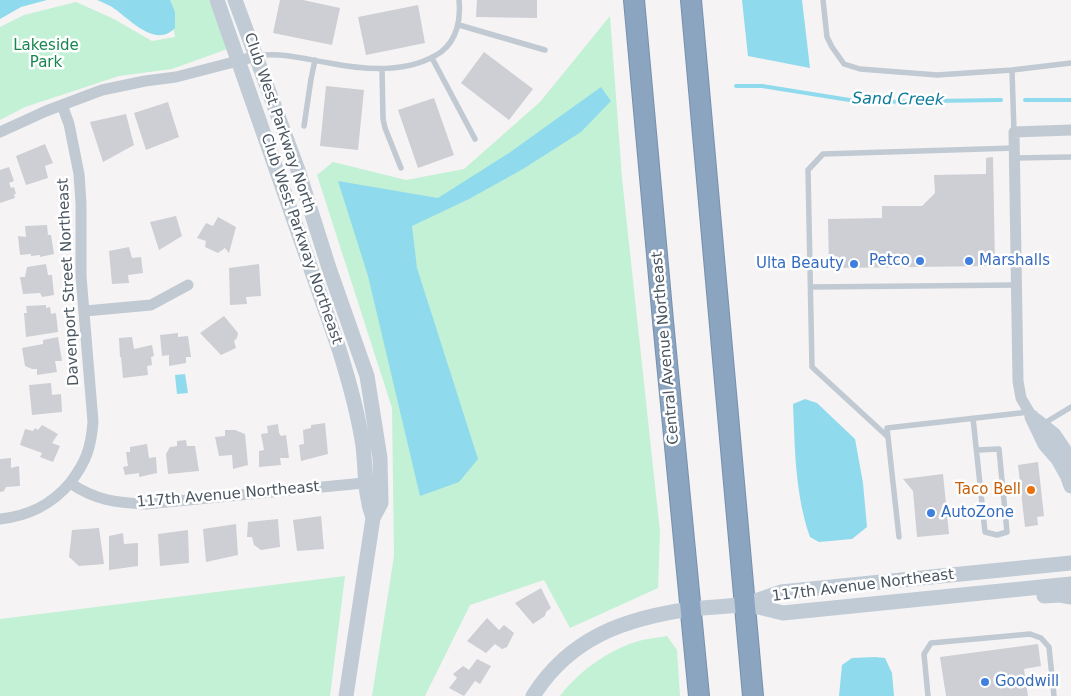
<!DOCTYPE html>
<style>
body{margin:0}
canvas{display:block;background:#f5f3f3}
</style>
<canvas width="1071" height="696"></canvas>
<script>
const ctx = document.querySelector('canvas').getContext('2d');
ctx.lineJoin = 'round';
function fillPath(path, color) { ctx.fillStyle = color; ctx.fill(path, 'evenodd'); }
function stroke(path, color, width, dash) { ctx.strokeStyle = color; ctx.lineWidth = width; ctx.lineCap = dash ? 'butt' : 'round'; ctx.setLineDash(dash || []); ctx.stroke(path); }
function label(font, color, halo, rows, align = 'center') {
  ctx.font = font + ' "DejaVu Sans",sans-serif'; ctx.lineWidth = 5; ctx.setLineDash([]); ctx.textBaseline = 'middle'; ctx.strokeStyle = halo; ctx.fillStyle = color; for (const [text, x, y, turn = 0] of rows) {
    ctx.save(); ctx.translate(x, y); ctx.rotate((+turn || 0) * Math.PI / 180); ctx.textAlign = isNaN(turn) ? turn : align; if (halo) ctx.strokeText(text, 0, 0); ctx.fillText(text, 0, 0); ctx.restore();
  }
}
fillPath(new Path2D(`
 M168,0h41l5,14 19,33 -61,22 -53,7 -94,31 -25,13v-93l24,-12 52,-13 38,17 38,22 23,-4z
 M610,16l12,162 38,354 -2,56 -88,40 -26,-48 -74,25 -45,91h-53l22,-140 -2,-148 -75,-233 16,-13 73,18 58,-11 76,-67z
 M345,576l-15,120h-330v-77z
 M667,636l10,14 3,46h-120c17,-23 45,-43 72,-53 11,-4 24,-5 35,-7z`), '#c3f1d5');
fillPath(new Path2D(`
 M0,0h47l-26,7 -21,12z
 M97,0h73l5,12v16c-20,21 -46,-10 -63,-21 -5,-3 -10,-5 -15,-7z
 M742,0h60l8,68 -62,-12z
 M601,87l10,14 -30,31 -58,37 -54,30 -57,27 5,42 61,191 -19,23 -39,14 -52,-220 -30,-95 100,17 71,-45z
 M185,374l3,19 -11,1 -2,-19z
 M805,399l12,4 38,36 8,44 4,44 -15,12 -33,3 -9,-5c-15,-43 -15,-88 -17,-133z
 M875,657l10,1 7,15 2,23h-55l3,-31 10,-7z`), '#90daee');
stroke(new Path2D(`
 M736,86h26l100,16 139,-2
 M1025,100h46`), '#90daee', 4);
fillPath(new Path2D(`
 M280,0h23l37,8 -8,37 -59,-12z
 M477,0h60v18l-61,-1z
 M418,5l7,38 -59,12 -8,-38z
 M484,52l49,37 -24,31 -48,-37z
 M326,86l38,4 -6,60 -38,-4z
 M434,98l20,57 -36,13 -20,-58z
 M168,102l11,35 -33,13 -12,-37z
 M126,114l8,31 -31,17 -13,-40z
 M45,144l8,19 -8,3 3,12 -22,7 -10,-29z
 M993,157l2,109 -166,2 -1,-49 54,-1v-12h40l13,-13 -1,-18 52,-1v-16z
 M9,167l5,14 -5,2 2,5 3,-1 2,7h-2l1,4 -15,5v-33z
 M176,216l6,20 -23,14 -9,-28z
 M218,217l18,10 -7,26 -4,-5 -7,5 -13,-6 1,-6 -9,-3 9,-15 7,3z
 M47,225l1,10h3l3,19 -14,3v-2l-9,1v-2l-11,1 -2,-19 8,1 -1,-11z
 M129,247l3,11 9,-1 2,16 -15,2 1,8 -17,1 -3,-33z
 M46,264l2,11h4l2,20 -12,2 -2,-4 -17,1 -3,-17h5l2,-10z
 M259,264l2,32 -15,1 1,7 -17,1 -1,-37z
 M46,305v3l4,-1 1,7 5,-1 2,19 -32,5 -2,-24h3l-1,-7z
 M224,316l14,17 -1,5 -3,3 2,7 -15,7 -21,-22z
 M178,333v4l10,-1 3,21h-5v6l-17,3v-11l-7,1 -2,-21z
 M58,337l4,24h-7l2,11 -20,3v-6h-5l-7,-3 -3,-18 21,-4v-4z
 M132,337l2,12 18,-4 2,11 -3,1 1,8 -5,1 1,9 -25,3 -2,-21h-1l-1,-19z
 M51,383l1,12 9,-1 1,18 -30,3 -3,-30z
 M325,423l3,31 -27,7 -2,-16 5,-1 -1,-14 8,-2v-3z
 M278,424l1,9 2,3 5,-1 3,23h-9l1,7 -22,2v-16l5,-1 -3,-16 7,-1 -1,-7z
 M42,425l16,9 -6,9 8,3 -7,16 -13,-5 2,-4 -22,-8 5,-16 8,2 2,-3 3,2z
 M225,430h10l10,4 3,31 -15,4 -1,-14 -13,1 -4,-19 10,-1z
 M186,440l1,6h8l4,25 -31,3 -2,-20 4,-7 7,-1v-5z
 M147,444l2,14 7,-1 1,16 -18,4v-4l-14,2 -2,-8 5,-1 -2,-14h4v-5z
 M11,458v10l8,-2 1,20 -14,1 -2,4 -4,1v-33z
 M1038,462l6,54 -7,1 1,8 -13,2 -7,-62z
 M943,474l6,60 -32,3 -4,-46 -10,-12z
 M321,516l3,33 -27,2 -4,-31z
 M278,519l2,28 -19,3 -7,-5 -2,-8h-5l1,-15z
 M236,524l2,31 -32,7 -3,-33z
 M99,528l5,36 -25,2 -10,-9 3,-27z
 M188,530l1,33 -29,3 -2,-32z
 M123,533l1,11 14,-1v23l-29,4v-34z
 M541,588l10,20 -5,4 -1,4 -12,8 -18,-21z
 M487,618l12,12 5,-5 10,8 -7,14 -5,2 -7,-5 -9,9 -19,-12z
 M1038,644l3,22 -17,3 4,27h-82l-6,-39z
 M477,659l14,7 -11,18 -5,-3 -11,15 -15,-8 8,-10 -4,-4 10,-8 6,4z`), '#cdcfd5');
const highway = new Path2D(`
 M634,0l29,321 36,375
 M691,0l62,696`);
stroke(highway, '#7690ad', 22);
stroke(new Path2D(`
 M823,0l4,37 5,10 12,17 16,5 77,6 75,-5 59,-7
 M459,25l86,25
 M257,56c24,-4 48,3 72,7 36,7 80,11 112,-11 16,-12 20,-33 18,-52
 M432,58l43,81
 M382,69l1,50 2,9 16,40
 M1012,70l2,62
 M304,126l7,-47 4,-19
 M1015,158l56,-1
 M811,287l206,-2
 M973,418l12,114 12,3 10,-3 -8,-83 -22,1
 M1043,424l28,-17
 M888,437l-76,-70 -4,-197 15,-16 192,-6
 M899,537l-12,-109 142,-16
 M928,696l-4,-42 7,-11 99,-9 11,4 8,9 5,49`), '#c1cad2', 5.5);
stroke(new Path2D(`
 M62,105l7,19 10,50 2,29v73l12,146c-2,26 -7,40 -23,61
 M0,132l46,-21 56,-21 43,-9 31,-4 81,-21
 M85,311l66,-6 37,-20
 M1032,417l-11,-19 -3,-17 -4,-249 57,-2
 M0,519c29,-3 51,-14 70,-36 25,17 46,20 76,21l218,-21 8,-2`), '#c1cad2', 11);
stroke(new Path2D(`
 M217,0l122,349c10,32 19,63 24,97 3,25 1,47 10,72
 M235,0l63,170 31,98 38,108 13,82 1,45 -8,15 -27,178
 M1032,417l13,27 13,15 9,16 4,11
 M1035,420l19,15 17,25
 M1044,596l16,-1 11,2
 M746,604l37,9 288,-29
 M533,696c37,-59 93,-78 158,-87 18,-2 36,-2 53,-5 13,-3 25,-8 37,-12l290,-29`), '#c1cbd6', 15);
stroke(highway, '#8ba5c1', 20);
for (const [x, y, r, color] of [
 [920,261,5,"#3f7fe0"],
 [969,261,5,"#3f7fe0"],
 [854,264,5,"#3f7fe0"],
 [1031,490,5,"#e8710a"],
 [931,513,5,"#3f7fe0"],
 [985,682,5,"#3f7fe0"]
]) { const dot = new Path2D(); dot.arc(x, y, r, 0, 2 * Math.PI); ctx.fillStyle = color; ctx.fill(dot); stroke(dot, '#fff', 2); }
label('15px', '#17864f', '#fff', [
 ["Lakeside",46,46],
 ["Park",46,63]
]);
label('15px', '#4a5661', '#fff', [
 ["Club West Parkway North",279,123,71],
 ["Club West Parkway Northeast",301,239,71],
 ["Davenport Street Northeast",69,282,-93],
 ["Central Avenue Northeast",666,348,-95],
 ["117th Avenue Northeast",228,495,-5],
 ["117th Avenue Northeast",863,586,-7]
]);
label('15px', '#366cbe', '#fff', [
 ["Petco",910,261,"right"],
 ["Marshalls",979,261],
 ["Ulta Beauty",844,264,"right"],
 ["AutoZone",941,513],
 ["Goodwill",995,682]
], 'left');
label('15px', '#c56008', '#fff', [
 ["Taco Bell",1021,490]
], 'right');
label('italic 16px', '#0c7c9b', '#fff', [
 ["Sand Creek",898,100,1]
]);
</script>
